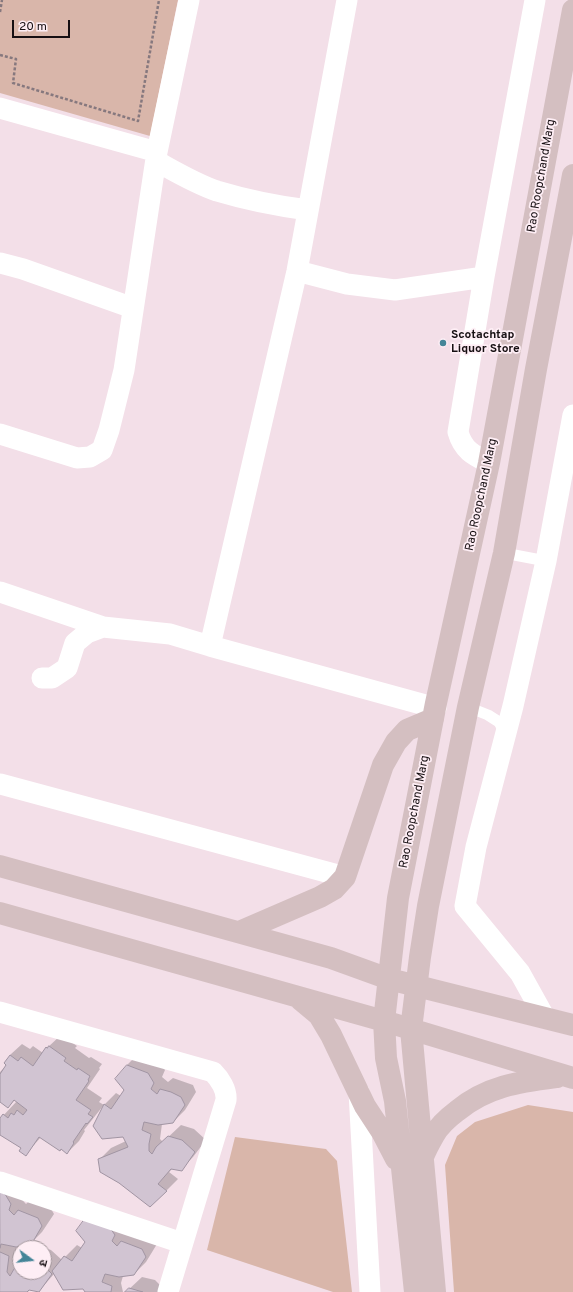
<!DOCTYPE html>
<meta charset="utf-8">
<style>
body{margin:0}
#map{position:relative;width:573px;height:1292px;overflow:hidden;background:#f3dfe8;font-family:Overpass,"Noto Sans Devanagari",sans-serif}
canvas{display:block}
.north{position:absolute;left:12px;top:1240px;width:40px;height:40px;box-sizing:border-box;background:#feeef5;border:1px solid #a1959a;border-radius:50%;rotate:105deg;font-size:11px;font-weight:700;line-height:16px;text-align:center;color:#160f12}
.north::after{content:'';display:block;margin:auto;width:14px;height:18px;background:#448598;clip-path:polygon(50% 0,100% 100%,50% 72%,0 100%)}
.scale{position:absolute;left:12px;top:20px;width:58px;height:18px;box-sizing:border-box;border:2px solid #160f12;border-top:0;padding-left:5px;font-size:12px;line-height:14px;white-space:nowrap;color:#160f12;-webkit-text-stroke:3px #feeef5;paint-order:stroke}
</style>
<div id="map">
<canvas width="573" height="1292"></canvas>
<div class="north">उ</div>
<div class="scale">20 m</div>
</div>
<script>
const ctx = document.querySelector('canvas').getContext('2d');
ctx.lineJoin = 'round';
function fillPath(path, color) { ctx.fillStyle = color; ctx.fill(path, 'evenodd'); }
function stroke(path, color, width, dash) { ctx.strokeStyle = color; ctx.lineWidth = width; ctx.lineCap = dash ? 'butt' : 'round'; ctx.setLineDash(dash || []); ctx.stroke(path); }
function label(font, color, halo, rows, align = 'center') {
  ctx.font = font + ' Overpass,sans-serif'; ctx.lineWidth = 3.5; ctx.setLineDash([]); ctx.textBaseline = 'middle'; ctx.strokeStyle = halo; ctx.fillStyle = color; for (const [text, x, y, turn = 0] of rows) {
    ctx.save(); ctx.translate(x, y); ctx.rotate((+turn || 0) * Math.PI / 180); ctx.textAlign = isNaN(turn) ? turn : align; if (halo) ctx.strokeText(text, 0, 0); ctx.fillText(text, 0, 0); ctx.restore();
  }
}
fillPath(new Path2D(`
 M0,0h178l-28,136 -150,-43z
 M528,1105l45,7v180h-119l-9,-127 12,-29 18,-14z
 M235,1137l91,12 11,12 15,131h-19l-126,-42z`), '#d9b6aa');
fillPath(new Path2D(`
 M61,1035l16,11 -2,2 14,10 2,-1 11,7 -3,4 1,1 -13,19 15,10 -3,4 5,3 12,-12 5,3 4,-6 2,-25 12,-12 20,8 6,9 -3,7 6,5 5,-4 20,7 3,7 -11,18 -12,12 -11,2 -2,15 3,3 18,-17 13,4 12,11 -13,17 -12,12 -8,-1 -4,4 9,7 -12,12 -67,-31 12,-12 15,-7 -23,-35 -19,24 1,1 -6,10 -12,12 -26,-16 -15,17 -3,-6 -23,-14v-15l17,-18 -2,-1 -7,6 -8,-5v-29l5,-5 5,-12 12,-11 8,5 3,-3 10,7 4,-5z
 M0,1176l26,28 5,-5 19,8 4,7 -12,18 -12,12 -10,1 -2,15 2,2v10h24v-24h-8l2,-2 13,4 11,10 15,-15 5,3 4,-6 2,-25 69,27 -11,18 -12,12 -11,2 -2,7 2,9h-37l-2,-4 -30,-14 -15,17 -9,-2 -2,3h-28z
 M142,1277l13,3 12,12h-41z`), '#0003');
const building = new Path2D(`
 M49,1046l17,12 -2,3 13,9 1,-2 12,8 -2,4 1,1 -13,19 15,10 -3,4 5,3 -6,7 -1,-1 -13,19 1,1 -7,11 -6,-5 -1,2 -21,-14 -13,19 -7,-5 2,-3 -21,-13v-17l3,-4 5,4 3,-5 3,2 3,-5 6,5 4,-5 -13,-10 -6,8 -8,-6v-28l6,-9 -2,-2 6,-8 8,6 3,-4 12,9 13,-19 1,1z
 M127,1065l21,8 6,10 -3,6 6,5 3,-5 11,3 10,5 4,8 -12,18 -15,2 -14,-3 -2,8 9,4 -2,10v7l3,3 4,-7 12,-11 14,4 13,12 -13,19 -11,-2 -13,15 9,7 -17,16 -31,-24 -19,-11 -2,-13 30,-12 -5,-10 -21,2 -9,-13 11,-22 7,5 13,-19 -9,-11z
 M0,1192l5,2 6,10 -2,6 5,5 4,-5 20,8 4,8 -11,19 -15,2 -15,-3 -1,4z
 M87,1216l21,9 7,10 -3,6 5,5 4,-5 21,8 4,8 -12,18 -15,2 -14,-3 -3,8 10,4 -1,6h-26l-2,-3 -20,1 -11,-19 12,-15 8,5 13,-19 -9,-11z
 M0,1252l9,4 -2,16 3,4 4,-7 6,-6v9h24v-6l8,8 -13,18 -10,-2 -2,2h-27z
 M129,1288l14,4h-18z`);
fillPath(building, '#d1c4d2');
stroke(building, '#a094a2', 1);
stroke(new Path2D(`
 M0,12l2,-12
 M0,55l16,4 -3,24 125,38 21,-121`), '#86787e', 2.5, [3, 2]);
stroke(new Path2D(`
 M504,553l42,8
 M468,707l20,8 11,7 6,11`), '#fff', 11);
stroke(new Path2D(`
 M0,108l157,44
 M156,161c20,11 40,23 61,30 30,9 60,15 91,19
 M0,263l23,6 110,39
 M297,271l50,13 48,6 89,-13
 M0,434l77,24 13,-1 12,-7 7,-20 15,-60 33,-218 32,-152
 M489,463c-16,-8 -26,-13 -31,-31l26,-155 51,-277
 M0,592l103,35
 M210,646l87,-375 50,-271
 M42,678h10l15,-10 8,-25 12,-10 16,-6 67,7 40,12 226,62
 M0,784l345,93
 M0,1012l213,60c7,7 14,18 13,28l-58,192
 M545,1018l-25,-45 -55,-67 11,-59 37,-141 33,-145 27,-146
 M359,1092l11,200
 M0,1182l182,61`), '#fff', 21);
stroke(new Path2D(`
 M0,866l331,92 58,21 184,46
 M0,913l384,108 189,57
 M239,932l81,-35 14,-8 11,-12 38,-112 13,-23 11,-12 26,-11
 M301,1000l18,15 12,20 34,71 17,26 14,27
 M423,1157c3,-8 7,-15 11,-22 5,-9 15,-18 23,-24 30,-25 62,-29 100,-34
 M415,1292l-20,-191 -9,-43 -2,-37 14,-123 38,-195 53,-240 84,-453
 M435,1292l-24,-263 9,-72 8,-51 40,-199 36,-154 32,-184 37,-194`), '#d4bfc1', 22);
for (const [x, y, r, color] of [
 [443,343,4,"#448598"]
]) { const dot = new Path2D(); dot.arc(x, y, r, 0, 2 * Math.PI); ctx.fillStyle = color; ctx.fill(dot); stroke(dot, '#feeef5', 1.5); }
label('12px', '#160f12', '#feeef5', [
 ["Rao Roopchand Marg",542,176,-80],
 ["Rao Roopchand Marg",482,495,-78],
 ["Rao Roopchand Marg",415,812,-79]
]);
label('bold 12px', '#160f12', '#feeef5', [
 ["Scotachtap",451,336],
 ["Liquor Store",451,350]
], 'left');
</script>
